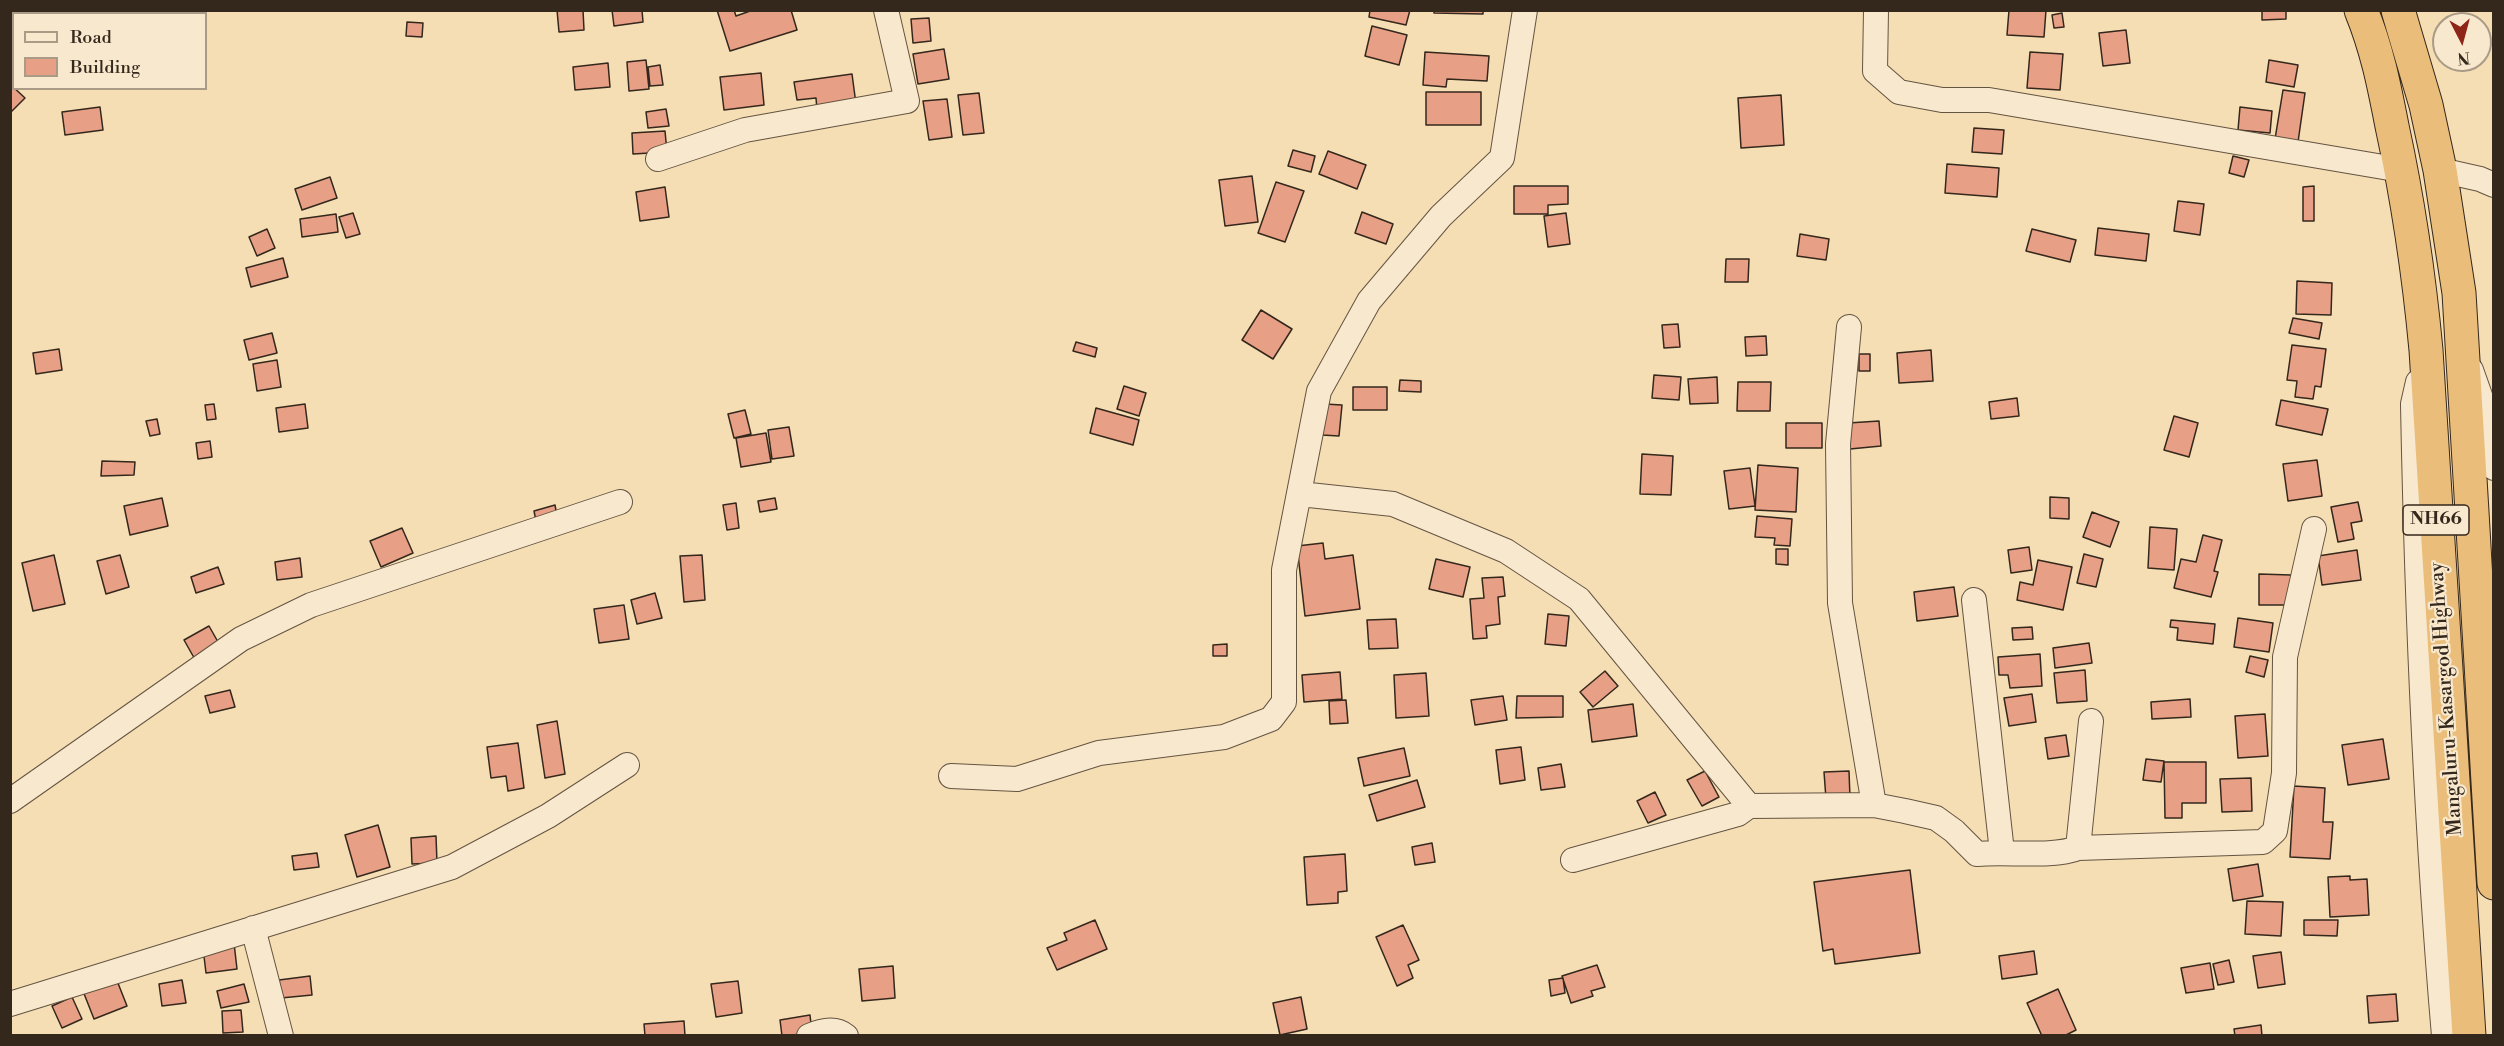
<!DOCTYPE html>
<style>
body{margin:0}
#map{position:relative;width:2504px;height:1046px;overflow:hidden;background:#f5ddb4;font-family:"Libre Bodoni",serif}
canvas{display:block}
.frame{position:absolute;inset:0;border:12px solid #34271c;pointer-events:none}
.legend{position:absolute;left:12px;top:12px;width:195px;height:78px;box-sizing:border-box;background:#f8e9ce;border:2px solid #aa9b87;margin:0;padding:8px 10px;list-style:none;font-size:18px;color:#34271c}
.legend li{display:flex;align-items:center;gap:12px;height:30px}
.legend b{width:30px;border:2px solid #aa9b87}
.north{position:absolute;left:2432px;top:12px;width:60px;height:60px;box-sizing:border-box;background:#f8e9ce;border:2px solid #aa9b87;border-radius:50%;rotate:174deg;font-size:16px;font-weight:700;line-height:24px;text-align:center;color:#34271c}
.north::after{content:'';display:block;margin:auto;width:21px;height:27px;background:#8f2418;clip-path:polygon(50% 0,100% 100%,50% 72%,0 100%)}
</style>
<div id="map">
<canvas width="2504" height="1046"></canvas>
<div class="frame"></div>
<ul class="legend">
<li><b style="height:8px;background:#f8e9ce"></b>Road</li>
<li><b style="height:16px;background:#e79f85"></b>Building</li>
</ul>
<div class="north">N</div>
</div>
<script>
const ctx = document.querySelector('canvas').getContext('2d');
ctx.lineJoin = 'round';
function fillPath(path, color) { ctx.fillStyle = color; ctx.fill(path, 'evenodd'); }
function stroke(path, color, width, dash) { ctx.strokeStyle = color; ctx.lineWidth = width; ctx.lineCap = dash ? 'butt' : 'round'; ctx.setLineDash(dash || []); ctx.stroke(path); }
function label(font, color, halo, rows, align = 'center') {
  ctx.font = font + ' "Libre Bodoni",serif'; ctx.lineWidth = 4.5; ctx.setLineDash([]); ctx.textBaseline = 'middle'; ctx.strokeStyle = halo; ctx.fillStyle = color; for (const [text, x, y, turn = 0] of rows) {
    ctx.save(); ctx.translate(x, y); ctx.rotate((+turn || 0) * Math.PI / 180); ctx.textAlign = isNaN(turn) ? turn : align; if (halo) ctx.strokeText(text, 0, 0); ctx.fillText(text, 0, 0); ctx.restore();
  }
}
const building = new Path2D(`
 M557,10h26l1,20 -25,2z
 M612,10h30l1,12 -29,4z
 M717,10h17l2,6 17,-6h38l6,20 -67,21z
 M1370,10h40l-4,15 -37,-8z
 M1434,10h49v4l-49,-1z
 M2009,10h37l-2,27 -37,-2z
 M2262,10h24v9l-24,1z
 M2062,13l2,14 -10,1 -2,-13z
 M929,18l2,23 -18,2 -2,-24z
 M407,22l16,1 -1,14 -16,-1z
 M1372,26l35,9 -8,30 -34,-9z
 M2126,30l4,33 -27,3 -4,-33z
 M944,49l5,30 -31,5 -5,-30z
 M1425,52l64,4 -2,25 -40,-2 -1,8 -23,-2z
 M2030,52l33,2 -3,36 -33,-2z
 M646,60l3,29 -20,2 -2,-29z
 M2269,60l29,5 -4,22 -28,-5z
 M608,63l2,24 -35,3 -2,-23z
 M660,65l3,20 -13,1 -2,-19z
 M761,73l3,32 -40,5 -4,-33z
 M852,74l4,30 -39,6 -1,-12 -19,2 -3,-18z
 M10,84l15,14 -15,15z
 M2283,90l22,3 -7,49 -23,-3z
 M1426,92h55v33h-55z
 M979,93l5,40 -21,2 -5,-40z
 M1781,95l3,50 -43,3 -3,-50z
 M947,99l5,38 -23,3 -6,-39z
 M100,107l3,23 -38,5 -3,-23z
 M2240,107l32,4 -2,22 -32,-3z
 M666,109l3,17 -21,2 -2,-16z
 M1974,128l30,2 -2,24 -30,-2z
 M665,131l2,21 -34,2 -1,-21z
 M1293,150l22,6 -4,16 -23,-6z
 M1328,151l38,14 -9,24 -38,-15z
 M2233,156l16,4 -5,17 -15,-4z
 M1947,164l52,4 -2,29 -52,-4z
 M1252,176l6,46 -33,4 -6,-46z
 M330,177l7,21 -35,12 -7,-21z
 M1276,182l28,9 -19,51 -27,-9z
 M1514,186h54v18l-20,1v9h-34z
 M2314,186v35h-11v-34z
 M665,187l4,30 -29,4 -4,-29z
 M2178,201l26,3 -4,31 -26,-4z
 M1362,212l31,12 -7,20 -31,-11z
 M353,213l7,21 -14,4 -7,-21z
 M1566,213l4,31 -22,3 -4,-31z
 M336,214l2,18 -36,5 -2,-18z
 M2098,228l51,6 -3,27 -51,-6z
 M267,229l8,19 -18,8 -8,-19z
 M2032,229l44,11 -6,22 -44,-11z
 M1800,234l29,5 -3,21 -29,-4z
 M283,258l5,19 -37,10 -5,-19z
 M1726,259h23l-1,23h-23z
 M2297,281l35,2 -1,32 -35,-1z
 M1261,310l31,19 -19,30 -31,-19z
 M2293,318l29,5 -3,16 -30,-6z
 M1678,324l2,23 -16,1 -2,-23z
 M272,333l5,20 -28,7 -5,-20z
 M1766,336l1,19 -21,1 -1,-19z
 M1076,342l21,6 -2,9 -22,-6z
 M2292,345l34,4 -5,38 -6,-1 -2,13 -18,-2 2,-16 -10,-1z
 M59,349l3,21 -26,4 -3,-21z
 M1931,350l2,31 -34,2 -2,-30z
 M1859,354h11v17h-11z
 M277,360l4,27 -24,4 -4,-27z
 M1654,375l27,2 -2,23 -27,-2z
 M1717,377l1,26 -28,1 -2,-25z
 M1400,380l21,1v11l-22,-1z
 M1738,382h33l-1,29h-33z
 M1124,386l22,7 -7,23 -22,-7z
 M1353,387h34v23h-34z
 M2017,398l2,18 -28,3 -2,-17z
 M2281,400l47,9 -6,26 -46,-10z
 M214,404l2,15 -9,1 -2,-15z
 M305,404l3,24 -29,4 -3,-24z
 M1325,404l17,1 -3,31 -17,-1z
 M1096,408l43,12 -6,25 -43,-12z
 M745,410l6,24 -17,4 -6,-24z
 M2174,416l24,7 -9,34 -25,-7z
 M157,419l3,15 -10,2 -4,-15z
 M1879,421l2,25 -31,3 -2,-26z
 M1786,423h36v25h-36z
 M789,427l5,29 -22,3 -4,-29z
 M766,433l5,29 -30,5 -5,-29z
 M210,441l2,16 -14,2 -2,-16z
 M1642,454l31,2 -2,39 -31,-1z
 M2317,460l5,36 -34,5 -5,-37z
 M102,461l33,1 -1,13 -33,1z
 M1758,465l40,3 -2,44 -41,-2z
 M1750,468l5,38 -26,3 -5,-38z
 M2050,497l19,1v21l-19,-1z
 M162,498l6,28 -38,9 -6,-29z
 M775,498l2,11 -17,3 -2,-11z
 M2358,502l4,19 -11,2 3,16 -16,3 -7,-35z
 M736,503l3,25 -12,2 -4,-25z
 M555,505l2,11 -21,5 -2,-10z
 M2092,512l27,10 -9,25 -27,-10z
 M1757,516l35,3 -2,27 -16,-1 1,-7 -20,-1z
 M2150,527l27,2 -3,41 -26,-2z
 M402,528l11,25 -32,14 -11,-26z
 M2203,535l19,5 -8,31 4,1 -7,25 -37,-9 7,-29 15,3z
 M1323,543l2,16 28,-4 7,54 -55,7 -8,-70z
 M2029,547l3,23 -21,3 -3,-23z
 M1776,549h12v16l-12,-1z
 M2357,550l4,30 -39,5 -4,-29z
 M2084,554l19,5 -7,28 -19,-4z
 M54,555l11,49 -32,7 -11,-48z
 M120,555l9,32 -23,7 -9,-33z
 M702,555l3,45 -21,2 -4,-46z
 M300,558l2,19 -25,3 -2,-18z
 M1436,559l34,8 -7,30 -34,-8z
 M2038,560l34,7 -9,43 -46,-10 3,-18 13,3z
 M218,567l6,17 -28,9 -5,-16z
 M2259,574l32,1 -1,30h-31z
 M1503,577l2,19 -7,1 2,27 -14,2 1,12 -14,1 -3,-40 14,-1 -2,-20z
 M1954,587l4,29 -41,5 -3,-29z
 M655,593l7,25 -25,6 -6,-24z
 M624,605l5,34 -30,4 -5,-34z
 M1548,614l21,2 -3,30 -21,-2z
 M2238,618l35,5 -4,29 -35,-5z
 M1396,619l2,29 -29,1 -2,-29z
 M2171,620l44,4 -2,20 -36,-4 1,-12 -8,-1z
 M209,626l13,23 -25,14 -13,-23z
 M2032,627l1,12 -20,1 -1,-12z
 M2089,643l3,20 -37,5 -2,-20z
 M1227,644v12h-14v-11z
 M2040,654l2,32 -32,2 -2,-13h-9l-1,-18z
 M2250,656l18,4 -4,17 -18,-5z
 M2085,670l2,31 -30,2 -3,-30z
 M1605,671l13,15 -25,21 -13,-15z
 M1340,672l2,27 -38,3 -2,-27z
 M1426,673l3,43 -33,2 -2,-43z
 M230,690l5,17 -25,6 -5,-17z
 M2032,694l4,28 -27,4 -5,-28z
 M1503,696l4,24 -32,5 -4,-25z
 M1517,696h46v21l-47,1z
 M2190,699l1,18 -39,2 -1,-17z
 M1346,700l2,23 -18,1 -1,-23z
 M1633,704l4,32 -45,6 -4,-32z
 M2265,714l3,42 -30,2 -3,-42z
 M557,721l8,53 -20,4 -8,-53z
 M2066,735l3,21 -21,3 -3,-21z
 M2383,739l6,40 -41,6 -6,-40z
 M518,743l6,45 -16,3 -2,-15 -15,2 -4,-31z
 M1521,747l4,33 -25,4 -4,-34z
 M1404,748l6,28 -46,10 -6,-28z
 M2146,759l18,2 -3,21 -18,-2z
 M2164,762h42v41h-24v15h-17z
 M1561,764l4,23 -24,3 -3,-22z
 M1705,771l14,26 -17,9 -15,-26z
 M1849,771l1,27 -24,1 -2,-27z
 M2251,778l1,33 -30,1 -2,-33z
 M1417,780l8,27 -48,14 -8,-26z
 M2294,786l31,2 -2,34h10l-3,37 -40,-2z
 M1655,792l11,23 -18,8 -11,-22z
 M378,825l12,42 -33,10 -12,-42z
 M436,836l1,27 -25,1 -1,-26z
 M1432,843l3,19 -20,3 -3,-18z
 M317,853l2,14 -25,3 -2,-14z
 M1345,854l2,37 -9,1v11l-31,2 -3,-48z
 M2258,864l5,32 -30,5 -5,-32z
 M1910,870l10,83 -85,11 -2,-15 -10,2 -9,-69z
 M2350,876v4l17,-1 2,36 -39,2 -2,-40z
 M2247,901l36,1 -2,34 -36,-2z
 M1095,920l12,29 -50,21 -10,-22 20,-8 -3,-7z
 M2304,920h34l-1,16 -33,-1z
 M1403,925l16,35 -11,5 5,13 -16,8 -21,-49z
 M234,943l3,26 -31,4 -3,-25z
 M2034,951l3,23 -35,5 -3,-23z
 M2281,952l4,32 -27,4 -5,-32z
 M2229,960l5,22 -16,3 -5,-21z
 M2210,963l4,26 -28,4 -5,-25z
 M1597,965l8,22 -14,4 2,5 -22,7 -9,-27z
 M893,966l2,32 -33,3 -3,-32z
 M114,973l13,33 -33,13 -13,-33z
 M310,976l2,19 -31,3 -2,-18z
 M1563,978l2,15 -14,3 -2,-16z
 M182,980l4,23 -24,3 -3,-22z
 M738,981l4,32 -26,4 -5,-33z
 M244,984l5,18 -28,6 -4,-17z
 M2058,989l18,41 -12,6h-22l-15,-33z
 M2396,994l2,27 -29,2 -2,-27z
 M72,997l10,22 -20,9 -10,-22z
 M1301,997l6,32 -27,6 -7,-32z
 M241,1010l2,22 -20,1 -1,-22z
 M810,1015l2,18 -30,3 -2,-16z
 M684,1021l1,15h-40l-1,-12z
 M2261,1025l1,11h-27l-1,-7z`);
fillPath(building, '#e79f85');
stroke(building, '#34271c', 1.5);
const minor = new Path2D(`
 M1876,10l-1,61 24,21 43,8h47l412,70
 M658,159l87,-29 162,-29 -21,-91
 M2440,170l40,9 14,6
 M1849,327l-11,117 2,159 34,202
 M2471,370l11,31 12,67
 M2418,382l-5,22c4,211 13,421 31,632
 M1300,494l93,10 113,47 73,48 170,207
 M1974,600l28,252
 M951,776l66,3 82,-26 125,-16 47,-18 13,-17v-132l35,-179 50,-90 72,-85 61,-58 23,-148
 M10,801l231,-162 70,-34 309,-103
 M2078,848l13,-127
 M1573,860l165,-46 11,-8 125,-1 31,6 31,7 18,13 23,23c30,-3 75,4 101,-6l185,-6 12,-11 9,-58 1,-116 29,-128
 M253,928l28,108
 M10,1004l442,-137 96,-51 79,-51
 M809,1036c11,-5 26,-9 37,0`);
const highway = new Path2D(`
 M2361,10c16,39 23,75 31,116 16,74 27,149 34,224l43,686
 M2398,10l28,95 14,65 19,123 35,590`);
stroke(minor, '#645442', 26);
stroke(highway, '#34271c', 35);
stroke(minor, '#f8e9ce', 24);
stroke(highway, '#eabe7a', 33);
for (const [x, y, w] of [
 [2436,520,66]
]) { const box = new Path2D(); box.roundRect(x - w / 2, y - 15, w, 30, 4.5); ctx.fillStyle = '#f8e9ce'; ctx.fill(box); stroke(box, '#34271c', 1.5); }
label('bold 18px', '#34271c', null, [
 ["NH66",2436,520]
]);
label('20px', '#34271c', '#f8e9ce', [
 ["Mangaluru-Kasargod Highway",2447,699,-94]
]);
</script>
